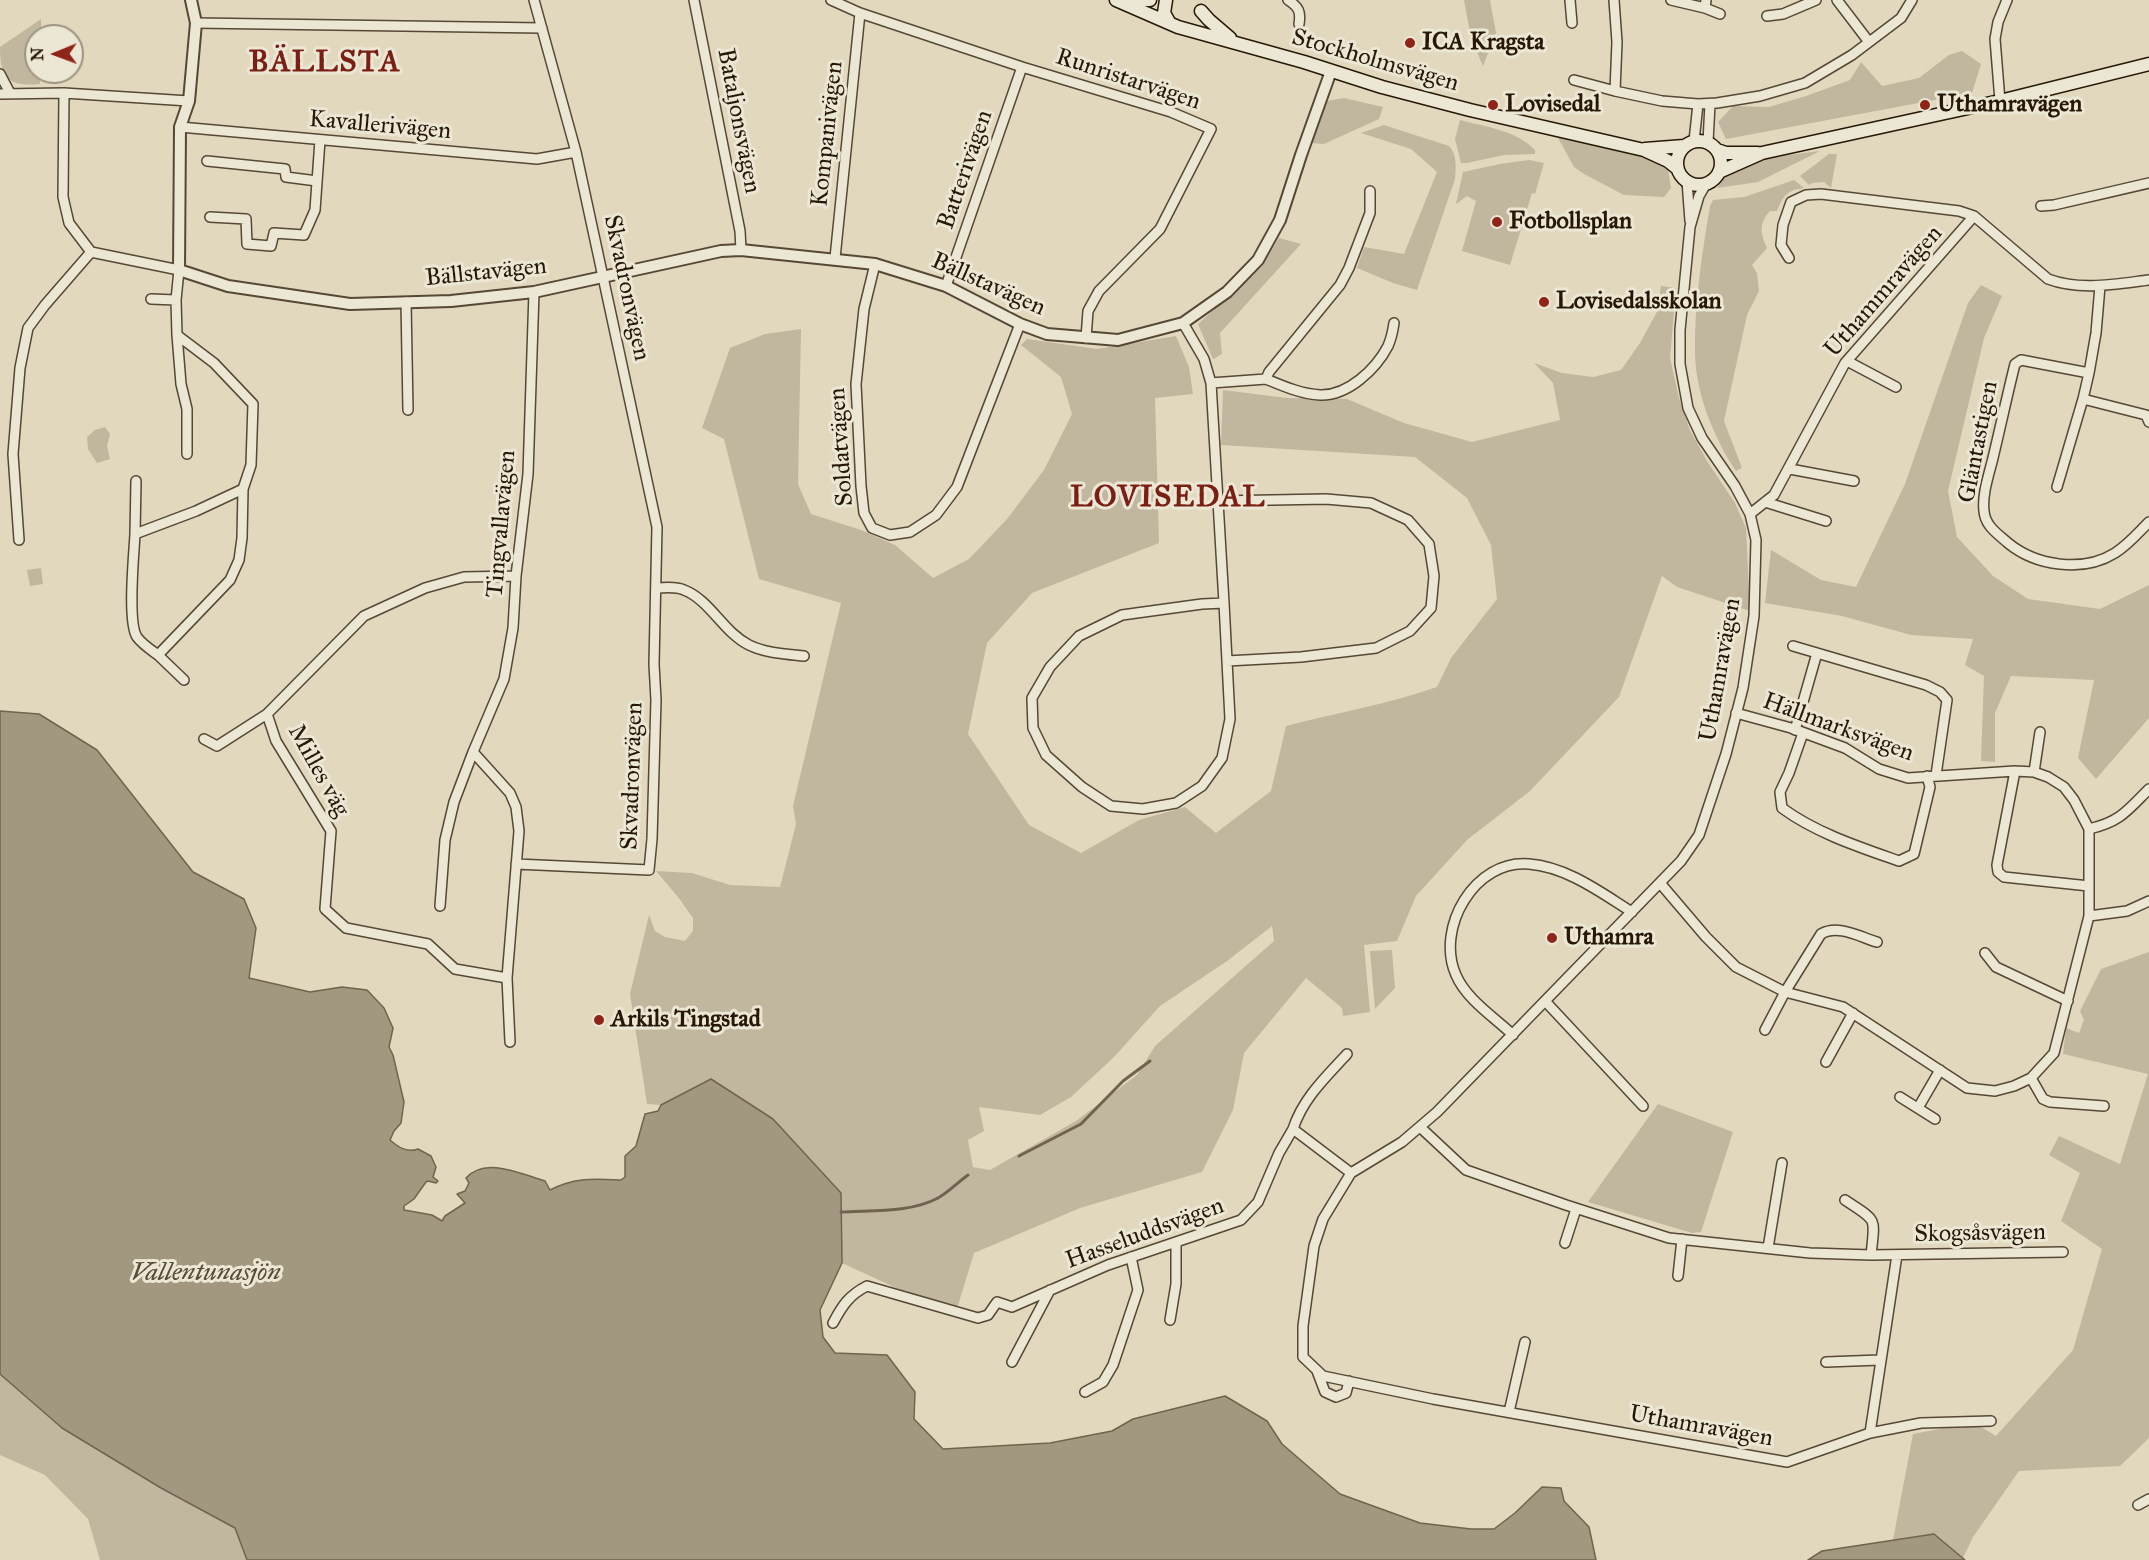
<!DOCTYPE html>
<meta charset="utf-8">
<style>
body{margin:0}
#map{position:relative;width:2149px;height:1560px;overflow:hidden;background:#e1d8be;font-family:"IM FELL Great Primer",serif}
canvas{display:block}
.north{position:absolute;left:24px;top:24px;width:60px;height:60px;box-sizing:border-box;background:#ece6d5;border:2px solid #9d9482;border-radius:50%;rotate:269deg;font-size:16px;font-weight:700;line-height:24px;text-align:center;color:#271806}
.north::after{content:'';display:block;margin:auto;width:21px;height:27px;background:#8f2418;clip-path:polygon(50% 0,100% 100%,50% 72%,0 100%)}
</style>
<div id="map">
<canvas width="2149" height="1560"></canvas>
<div class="north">N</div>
</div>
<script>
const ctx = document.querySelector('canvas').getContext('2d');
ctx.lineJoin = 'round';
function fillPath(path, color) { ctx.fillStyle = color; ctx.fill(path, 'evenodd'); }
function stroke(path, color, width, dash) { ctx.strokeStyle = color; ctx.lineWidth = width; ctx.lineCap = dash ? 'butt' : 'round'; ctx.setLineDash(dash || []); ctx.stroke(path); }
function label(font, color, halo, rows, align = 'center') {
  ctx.font = font + ' "IM FELL Great Primer",serif'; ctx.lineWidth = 6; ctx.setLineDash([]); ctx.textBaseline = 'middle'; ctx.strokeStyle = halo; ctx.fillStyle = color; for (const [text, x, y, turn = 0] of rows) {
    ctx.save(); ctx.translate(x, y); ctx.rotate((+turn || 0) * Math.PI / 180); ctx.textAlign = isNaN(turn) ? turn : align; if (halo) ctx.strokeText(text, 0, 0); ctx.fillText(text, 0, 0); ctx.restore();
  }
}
fillPath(new Path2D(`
 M1464,0h26l6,33 -13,33 -12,-28z
 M41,19v17h-5v36h4v12c-32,3 -40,-6 -40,-37z
 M1962,51l19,13 -9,29 -246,46 -8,-17 15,-16 36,1 37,-11 44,-16 11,-18 21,24 37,-8 30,-23z
 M1344,98l39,9 -4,12 -55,25 -13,-1 16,-42z
 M1460,120c26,7 56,10 75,30v4l-31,1 -37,8h-6l-6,-24z
 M1384,125l65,21c8,8 7,22 6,33l-38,111 -24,-7 -36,-15 7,-21 40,7 33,-82 -26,-23 -50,-16z
 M1557,136l103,23 7,4 4,25 -7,9 -40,-2 -40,-21 -10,-7z
 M1820,151l-62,31 -41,6c5,-7 11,-17 19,-20 23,-10 60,-14 84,-17z
 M1829,154h8l-6,34 -7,-6 -12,1 -3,2 -9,-9z
 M1529,160l15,3 -9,31 -3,-1 -22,72 -48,-14 14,-50 -9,-5 -11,8 7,-32 37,-8z
 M1794,180l10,8c-17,2 -21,8 -27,23h-7c-11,12 -10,22 -3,37l-15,17 5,8 2,18 -12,24 -23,106 18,47 -6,3c-22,-33 -40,-77 -41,-117 -1,-48 7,-101 15,-148l3,-6 31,-3z
 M1279,238l22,6 -81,89 2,21 -9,5 -15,-35 64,-58z
 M1981,285l21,11 -18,42 -36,153 9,46 36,39 35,23 72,10 49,-24v133l-53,61 -18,-21 16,-78 -83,-4 -16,37v49l-14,-1 3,-85 -19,-11 8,-26 -62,-4 -69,-19 -77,-13 6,-53 50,30 35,7 49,-103 63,-181z
 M1661,286l15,2 -6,70 9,40 11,32 17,31 28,42 11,25 4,83 -73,-24 -15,-11 -43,121 -89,94 -63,49 -51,56 -19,45 -33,4 6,67 -27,4 -1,-8 -36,-30 -62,75 -11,57 -31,62 -122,36 -106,45 -19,62 -113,-52 -1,-70 -132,-113 -48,25 -14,-1 -17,-110 19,-79 6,16 10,6 20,4 8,-10v-13l-15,-21 -22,-26 36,2 38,12 50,2 16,-63 -3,-18 48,-203 -82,-24 -35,-140 -22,-11 28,-80 35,-14 36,-5 -3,155 13,30 50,16 34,15 38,33 36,-19 38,-40 37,-49 28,-56 -11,-37 -40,-32 6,-6 70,10 79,-13 13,31 4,27 -38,4 4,145 -127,50 -45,50 -19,91 61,91 52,28 58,-33 46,-13 31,26 55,-42 15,-65c50,-13 102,-22 151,-39l14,-29 46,-59 -6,-54 -24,-47 -52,-41 -194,-12 2,-55 64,8 60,1 57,24 68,19 88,-22 -7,-37 -19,-20 28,10 31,4 28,-7 19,-27 17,-31zM1272,926l2,15 -119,105 -18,29 -61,46 -86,49 -17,-3 -5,-27 16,-9 -5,-24 61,8 31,-18 43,-40 46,-51 67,-45z
 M105,427l5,7 -3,12 3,13 -13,4 -9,-14 -1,-12 8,-7z
 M41,568l2,16 -13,2 -3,-16z
 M1392,950l3,38 -20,21 -5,-58z
 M2149,952v486l-29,28 -101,5 -46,66 -10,21 -29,-24 -41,6 20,-106 52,-10 16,3 15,9 77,-86 29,-101 -41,-28 19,-48 -31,-18 10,-19 61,28 28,-90 -85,-20 3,-26 13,5 5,-13 -4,-9 21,-42z
 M1658,1104l75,28 -32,100 -9,1 -104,-31z
 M0,1374l62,54 99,60 75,40 11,32h-147l-12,-41 -43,-44 -45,-20z`), '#c1b79f');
const water = new Path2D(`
 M0,711l39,3 58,36 96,122 51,27 12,29 -7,50 61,14 32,-5 25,3 17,18 9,20 -4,19 4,8 11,47 -3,21 -7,8 -4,9c8,7 17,13 28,9l13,7 5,11 -3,10 5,4 -2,2 -8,-2 -2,1 -12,17 -10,7v4l28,5 10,6 3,-5 20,-13 -8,-9 8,-3 4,-8 -3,-5c19,-22 55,-4 79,3l5,9c26,-13 43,-11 71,-10l4,-3v-21l11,-10 9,-32 13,-3 3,-6 50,-26 62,40 68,74 1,70 -22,47 3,27 12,16 52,2 28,37 -1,27 29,30 107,-6 62,-12 21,-12 92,-23 42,25 15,23 58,50 80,29 51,6h23l21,-16 27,-26 19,1 3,13 25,26 7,33h-1349l-12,-32 -74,-40 -99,-60 -62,-54z
 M1934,1534l31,26h-157l14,-9z`);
fillPath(water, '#a2977f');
stroke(water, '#71644f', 1.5);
stroke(new Path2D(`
 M1019,1156l62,-32 42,-43 27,-20
 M841,1212c31,-2 69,1 97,-14 11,-6 20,-16 30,-23`), '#71644f', 3);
const minor = new Path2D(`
 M694,0l46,231 1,19
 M831,0l29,13 162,54 149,45 40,17 -51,100 -61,62 -11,20 -2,27
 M1288,0c11,7 13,12 11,24
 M1570,0l2,23
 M1671,0l34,8 1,-8
 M1837,0l32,42
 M1705,8l15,6
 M1767,16l16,-2 33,-14
 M196,23l346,5
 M0,74l10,19
 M1574,80l41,11 2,-49 -3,-42
 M1615,91l47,10 36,3 19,-1 43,-7 45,-13 47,-28 49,-37 11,-18
 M0,94l64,-1
 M2000,101l-5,-62 3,-17 9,-22
 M180,127l357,32 39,-7
 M1694,141l4,-37
 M1708,142l2,-38
 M207,161l78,8 1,8 31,4
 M1687,181l3,40
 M1706,184l-7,12 -9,31 -10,103v34l8,44 14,30 33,48 15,28 6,26 -2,76 -11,72 -17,66 -27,81 -18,26 -244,251 -35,30 -51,31 -28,46 -9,27 -11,80v31l20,19 110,23 354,63 83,-29 51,-10 70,-2
 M2041,206l13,-1 95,-22
 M210,217l36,2 1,25 24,2 3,-13 30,2 11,-25 5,-70
 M91,252l-22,-29 -6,-26 1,-104 125,8
 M835,258l25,-245
 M1789,258l-8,-13 2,-20 8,-23 15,-7 15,-1 138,17 15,5 74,63c32,12 68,5 101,1
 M875,264l-11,45 -8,75 5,102 3,27 8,15 18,7 20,-3 26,-17 21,-28 63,-163
 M946,286l76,-219
 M151,299l25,1
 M406,302l2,108
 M1183,323l21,36 7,24 13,220 6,116 -8,39 -20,28 -26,17 -33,6 -32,-3 -29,-19 -36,-32 -13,-27 -1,-30 18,-31 29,-31 43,-21 80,-11 22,-1
 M177,335l4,49 6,25v45
 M1847,361l49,26
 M2089,373l7,-40 4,-47
 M1266,379c17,7 35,15 54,16 28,1 56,-26 68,-49 3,-7 5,-16 6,-23
 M1211,383l55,-4 3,-7 71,-87 9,-17 21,-55v-22
 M2083,399l63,16 3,7
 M1790,469l64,12
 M2057,487l26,-88 6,-26 -68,-13 -6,4c-8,32 -15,65 -23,98 -4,15 -10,34 -8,49 1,15 14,23 24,32 28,23 75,30 107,10 13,-8 23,-20 34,-31
 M1218,501l108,-2 45,4 37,17 21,24 5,32 -3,32 -21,23 -34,17 -75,9 -74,4
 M1765,502l61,19
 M1750,514l24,-19 71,-132 129,-147
 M135,534l1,-53
 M19,540l-6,-86 7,-86 8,-40 17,-23 46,-53 88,18 -3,30 1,35 37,28 39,41 -2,61 -8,24 -1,49 -3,22 -9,20 -72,75c-7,-5 -16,-11 -21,-18 -10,-15 -3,-83 -2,-103l61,-23 47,-22
 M656,588c9,0 19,-2 28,2 26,10 39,42 65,55 16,8 36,9 55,11
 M1793,646l133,39 14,7 7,8 -11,75
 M158,655l26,25
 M267,714l9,27 55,90 -6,78 21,19 82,16 27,25 52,9
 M1795,730l22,-77
 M1803,733l-14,40 -9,19 2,16c34,25 77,39 117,53l15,-7 16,-67 -3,-11
 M204,739l13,7 50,-32 97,-98 61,-28 39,-11 52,-1
 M473,752l37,41 6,14 3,24 -12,147 3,64
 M2015,771l-18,94 1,7 6,5 85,9
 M2034,772l6,-40
 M2089,829c31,-7 38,-18 60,-40
 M516,864l133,6 3,-31 4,-139 -2,-36 3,-137 -81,-375 -42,-152
 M1660,883l46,54 30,30 49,25 58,15 124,81 28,3 19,-5 17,-8 23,-25 35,-137v-87l-15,-29 -10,-13 -16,-10 -14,-5 -19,-1 -107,7 -29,-9 -34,-21 -54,-20 -55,-15
 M440,906l5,-66 9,-38 19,-50 31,-73 9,-51 3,-52 12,-102 6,-182
 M2089,916l38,-5 22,-10
 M1985,953l11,14 72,34
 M1545,1001l98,105
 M1765,1030l20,-38 36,-58c17,-10 39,3 56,8
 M1513,1035c-19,-18 -47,-36 -57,-60 -21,-47 19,-116 73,-111 38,3 71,28 103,48
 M1826,1062l27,-49
 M2031,1078l12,21 7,3 54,4
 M1900,1097l35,22
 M1918,1108l22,-38
 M1420,1127l46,43 100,35 103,33 141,15 61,2 192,-3
 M1293,1129c10,-31 33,-52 54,-75
 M1845,1200c33,22 30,16 26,55
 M1565,1243l11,-34
 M1768,1248l14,-85
 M1678,1276l4,-37
 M1170,1320l6,-36v-42
 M833,1323c9,-17 16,-28 34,-37l111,32 10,-3 9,-13 15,5 96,-42 133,-45 17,-18 21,-49 14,-24 58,44
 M1012,1362l38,-72
 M1826,1362l54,-2
 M1317,1371l8,21 11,5 10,-4 3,-12
 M1085,1392l18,-10 10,-17 25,-75 -7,-33
 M1509,1412l16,-70
 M1870,1433l27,-178
 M2138,1505l11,-6`);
const tertiary = new Path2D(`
 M191,0l5,23 -7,78 -9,26 -1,143 49,16 122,18 101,-3 83,-9 187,-41 20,-1 134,14 71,22 74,38 27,10 71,6 65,-17 44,-31 31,-32 22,-40 21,-65 30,-84`);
const secondary = new Path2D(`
 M1116,0l62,27 126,35 78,25 88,23 174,40 24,11 10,8
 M1128,0h22
 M1166,0l-2,13 5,9
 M1201,11l8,9 21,18
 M1677 163a22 22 0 1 1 44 0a22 22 0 1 1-44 0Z
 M1645,149l39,-3
 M1717,150l9,3h32
 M1719,172l43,-19 238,-52 149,-37`);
stroke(minor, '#564834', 12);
stroke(tertiary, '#564834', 14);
stroke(secondary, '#271806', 15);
stroke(minor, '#ece6d5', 9);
stroke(tertiary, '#ece6d5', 10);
stroke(secondary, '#ece6d5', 12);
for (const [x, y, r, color] of [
 [1410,43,6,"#8f2418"],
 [1493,105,6,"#8f2418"],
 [1925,105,6,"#8f2418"],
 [1497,222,6,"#8f2418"],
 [1544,302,6,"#8f2418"],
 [1552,938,6,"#8f2418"],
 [599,1020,6,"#8f2418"]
]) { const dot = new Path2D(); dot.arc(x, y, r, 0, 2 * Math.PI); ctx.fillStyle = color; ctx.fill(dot); stroke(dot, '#ece6d5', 2); }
label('bold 24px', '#271806', '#ece6d5', [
 ["ICA Kragsta",1422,43],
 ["Lovisedal",1505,105],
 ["Uthamravägen",1937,105],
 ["Fotbollsplan",1509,222],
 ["Lovisedalsskolan",1556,302],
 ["Uthamra",1564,938],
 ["Arkils Tingstad",611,1020]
], 'left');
label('24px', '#271806', '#ece6d5', [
 ["Stockholmsvägen",1375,61,16],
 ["Runristarvägen",1128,80,18],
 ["Bataljonsvägen",738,121,79],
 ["Kavallerivägen",380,126,5],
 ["Kompanivägen",828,134,-84],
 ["Batterivägen",966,170,-71],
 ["Bällstavägen",486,273,-6],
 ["Bällstavägen",988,285,24],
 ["Skvadronvägen",626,288,78],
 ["Uthammravägen",1884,292,-49],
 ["Gläntastigen",1979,442,-79],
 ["Soldatvägen",842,447,-94],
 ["Tingvallavägen",502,524,-85],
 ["Uthamravägen",1721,670,-80],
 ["Hällmarksvägen",1838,728,20],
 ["Milles väg",318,771,61],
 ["Skvadronvägen",633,776,-88],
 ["Hasseluddsvägen",1145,1234,-20],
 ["Skogsåsvägen",1980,1234,-1],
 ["Uthamravägen",1701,1427,10]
]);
label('italic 26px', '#584b36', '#ece6d5', [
 ["Vallentunasjön",206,1274]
]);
ctx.letterSpacing = '1.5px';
label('bold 30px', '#7a1f14', '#ece6d5', [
 ["BÄLLSTA",325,64],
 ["LOVISEDAL",1168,499]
]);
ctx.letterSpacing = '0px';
</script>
